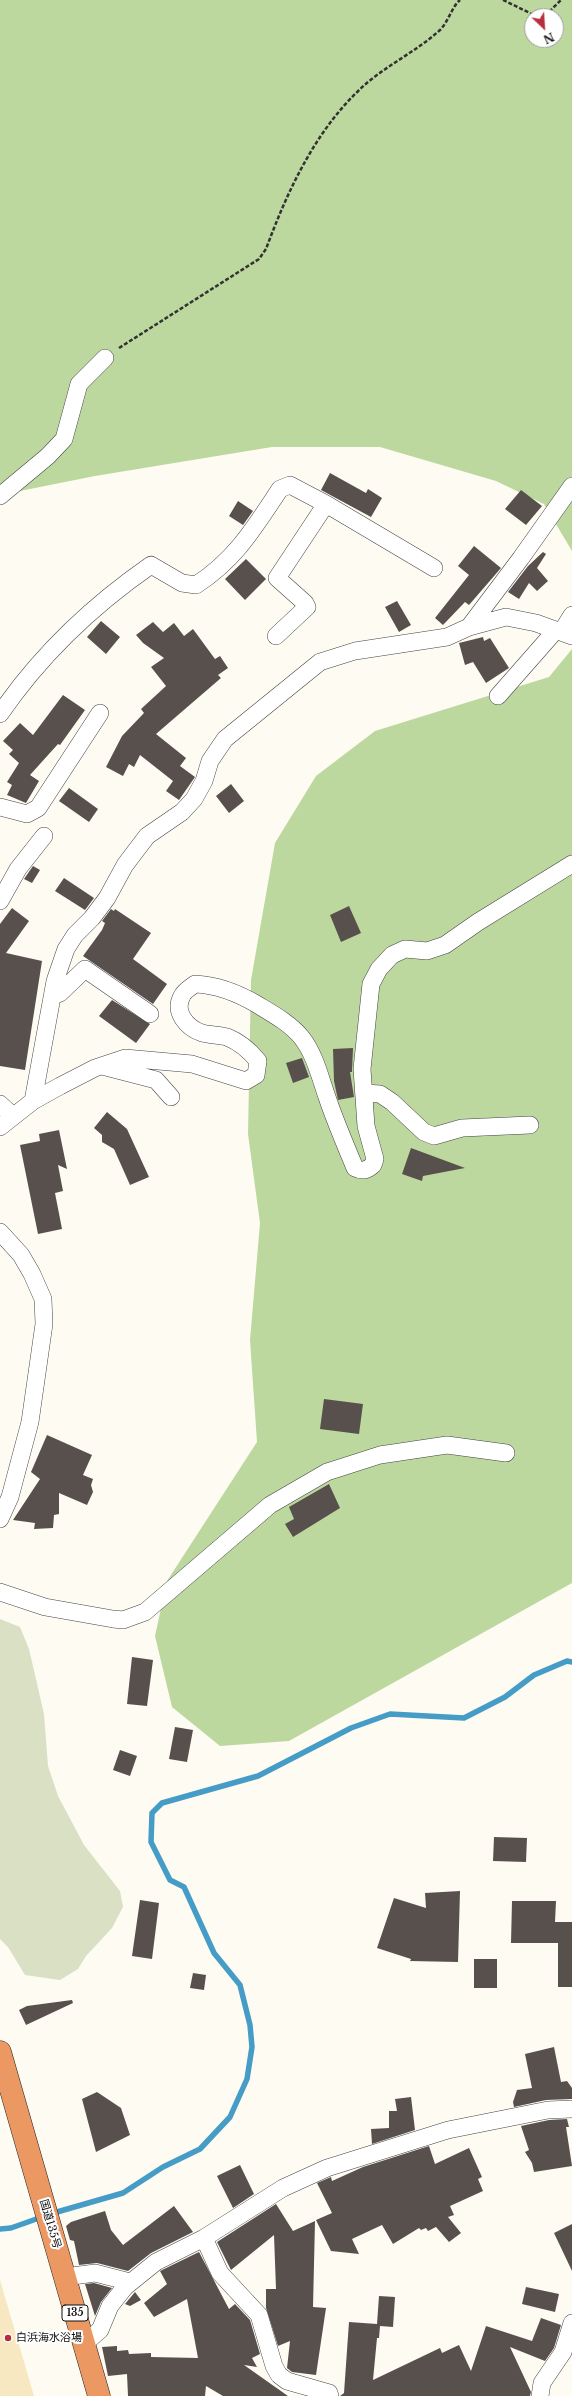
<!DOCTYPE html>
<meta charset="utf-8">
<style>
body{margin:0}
#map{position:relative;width:572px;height:2396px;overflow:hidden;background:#fefbf3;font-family:"Libre Baskerville",serif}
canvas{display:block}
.north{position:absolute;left:524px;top:8px;width:40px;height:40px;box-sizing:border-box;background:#fff;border:1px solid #9f9f9f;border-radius:50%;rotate:155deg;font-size:11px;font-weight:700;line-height:16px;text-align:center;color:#101010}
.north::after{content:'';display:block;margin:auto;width:14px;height:18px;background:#b92e3f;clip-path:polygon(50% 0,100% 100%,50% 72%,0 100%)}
</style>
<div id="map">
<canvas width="572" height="2396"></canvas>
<div class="north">N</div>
</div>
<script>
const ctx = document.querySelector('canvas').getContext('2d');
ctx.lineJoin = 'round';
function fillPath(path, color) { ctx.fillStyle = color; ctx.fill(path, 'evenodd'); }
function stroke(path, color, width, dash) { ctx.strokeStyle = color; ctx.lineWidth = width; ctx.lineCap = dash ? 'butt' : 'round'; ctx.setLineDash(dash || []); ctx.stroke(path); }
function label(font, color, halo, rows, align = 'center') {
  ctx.font = font + ' "Libre Baskerville","Noto Sans JP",serif'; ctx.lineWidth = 4; ctx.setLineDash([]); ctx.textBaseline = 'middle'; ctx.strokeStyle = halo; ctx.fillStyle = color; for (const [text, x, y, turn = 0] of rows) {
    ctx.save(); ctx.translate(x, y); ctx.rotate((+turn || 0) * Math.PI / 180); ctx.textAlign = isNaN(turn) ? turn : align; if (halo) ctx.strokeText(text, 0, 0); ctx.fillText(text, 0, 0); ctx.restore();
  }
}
fillPath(new Path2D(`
 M0,0h572v551l-28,-47 -48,-23 -116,-34h-108l-177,29 -95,19zM532,16h24v24h-24z
 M572,649v934l-283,158 -69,5 -48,-39 -17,-71 12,-55 90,-139 -7,-102 10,-117 -12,-89 3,-154 24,-137 41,-67 59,-45 174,-54z`), '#bcd89e');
fillPath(new Path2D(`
 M0,2280l34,116h-34z`), '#f8e8c2');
fillPath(new Path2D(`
 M0,1619l20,8 9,22 15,65 4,52 10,30 26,49 36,46 3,16 -11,21 -26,28 -8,13 -18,11 -35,-5 -17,-28 -8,-8z`), '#d9e0c4');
stroke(new Path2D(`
 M50,2214l73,-21 40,-26 37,-18 30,-32 17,-38 5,-32 -2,-22 -10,-40 -26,-32 -30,-66 -14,-7 -19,-38 1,-29 10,-10 96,-27 93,-48 39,-14 74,4 41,-21 29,-22 33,-14 5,1
 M0,2229l11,-1 31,-11`), '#459cc6', 5.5);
fillPath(new Path2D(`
 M330,473l36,20 2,-4 14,9 -11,19 -50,-27z
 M521,490l21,16 -16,19 -21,-16z
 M238,501l15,10 -10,14 -14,-9z
 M474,546l27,22 -32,37 -4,-3 -22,23 -8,-7 34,-43 -11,-9z
 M543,552l3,2 -9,14 11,13 -11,10 -8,-8 -10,16 -11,-7 20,-26z
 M246,559l20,20 -21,21 -20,-21z
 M397,601l14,24 -12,7 -14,-25z
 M101,621l19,16 -14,17 -19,-17z
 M153,622l10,10 11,-9 10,13 9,-7 22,30 5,-3 8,12 -10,7 3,3 -65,56 30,24 -6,8 15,11 -16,23 -13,-9 7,-10 -33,-26 -6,12 -5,-3 -6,12 -17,-9 16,-31 22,-23 -3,-4 25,-23 -15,-19 13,-9 -21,-15 -7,-8z
 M483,637l1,4 6,-3 19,30 -23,15 -13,-21 -8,3 -6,-22z
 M63,695l22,15 -25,35 -2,-1 -28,31 9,6 -13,22 -19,-8 5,-10 -5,-3 12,-19 -10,-9 4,-4 -10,-9 17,-18 13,12z
 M231,784l13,17 -15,12 -13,-17z
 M69,788l29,21 -9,13 -30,-21z
 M33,866l7,4 -8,13 -8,-4z
 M64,878l30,20 -9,12 -30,-19z
 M349,906l12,27 -20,9 -11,-27z
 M12,908l17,13 -23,32 36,8 -17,109 -25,-4v-142z
 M111,909l3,2 1,-2 36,24 -18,26 34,25 -14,20 -70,-48 19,-26 3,-7 -3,-2z
 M112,1000l38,24 -14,19 -37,-27z
 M353,1048l-1,24h-2l4,25 -16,3 -4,-19 -1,-32z
 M302,1058l7,19 -16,6 -7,-20z
 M107,1112l20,17 22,48 -19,8 -16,-36 -12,-7v-7l-8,-7z
 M59,1130l8,39 -9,-4 5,26 -8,2 7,36 -24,5 -18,-89 20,-4 -1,-7z
 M411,1148l54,20 -42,8 -1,5 -20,-7z
 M324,1399l39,5 -4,30 -39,-5z
 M47,1435l45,20 -9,20 10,4 -2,6 2,7 -6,13 -28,-12v21l-5,1 -1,13 -19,1 1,-6 -22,-3 27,-41 -9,-7z
 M329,1484l11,24 -47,29 -8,-13 9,-5 -5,-12z
 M132,1657l21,3 -6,46 -20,-2z
 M175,1727l18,3 -6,32 -18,-3z
 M120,1750l17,6 -7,20 -17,-6z
 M494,1837l33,1 -1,24 -33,-1z
 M460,1891l-2,71 -48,-1 1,-2 -34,-11 17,-50 32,10 -1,-15z
 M140,1900l19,3 -7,56 -20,-3z
 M512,1901h44l-1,21h17v65h-14v-44h-47z
 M474,1959h23v29h-23z
 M193,1973l13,2 -2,15 -14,-2z
 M72,2000l1,3 -47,22 -7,-15 8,-4z
 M554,2047l7,35 6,-1 5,7v11l-26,1 -32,7 -1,-5 4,-12 15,-2 -7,-34z
 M97,2092l24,16 9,27 -34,17 -14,-53z
 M411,2097l4,33 -43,14 -1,-15 18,-1v-17h8l-2,-12z
 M567,2119l2,8h-3l6,39 -38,6 -2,-9 -7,-11 4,-2 -8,-24 28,-6z
 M429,2146l6,18 34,-16 13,29 -4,2 5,12 -33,15 4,9 -6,2 13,16 -12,9 -13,-15 -8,4 -2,-3 -5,2 -2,-2 -26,16 -11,-19 -30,14 7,15 -28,-3 -15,-31 16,-7 -15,-30 14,-6 1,4 31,-14z
 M240,2165l14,29 -21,14 -16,-32z
 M276,2204l17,27 22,-10 -2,86 13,1 -10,67 -24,-3 -5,-4 3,-27 -12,5 -12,-38v-19h10l-2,-54 -43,35 -14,-28z
 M174,2206l19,26 -42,21 -23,18 -31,-8 -18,2 -5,-24 -4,-1 -4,-14 5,-4 34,-11 6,19 12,15z
 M572,2224v47l-18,-38z
 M199,2252l30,57 6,-5 15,16 10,34 -8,4 5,9 -13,-2 44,31h-65l-17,-10 -1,10h-77l-1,-22 -19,2 -6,-29 15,-1v5l11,-1 1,4 22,-1v4l47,1 -11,-59 -33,18 -10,-14 23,-19 -7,-13z
 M94,2283l18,5 -11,14 -6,14 -10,-32z
 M526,2287l33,7 -4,18 -33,-8z
 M135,2292l6,8 -11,6 -5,-2z
 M379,2296l16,1 -2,30 -13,-1 -1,12h-2l-4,42 67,-32 2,5 17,-8 12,26 15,-45 46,15 9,-23 20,7 -7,23 -9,13 -35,-14 21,45 -1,4h-190l4,-3 5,-71 28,2z`), '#58504d');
const street = new Path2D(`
 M0,496l48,-40 16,-17 15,-55 26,-26
 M469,627l52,-69 51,-72
 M562,631l10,-16
 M276,636l31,-29 -2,-4 -28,-25 49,-74
 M498,696l58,-66
 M0,714c41,-60 92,-108 151,-149l31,18 14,2c40,-26 58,-57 84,-96l10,-4 36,19 108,64
 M0,807l27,7 11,-6 62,-95
 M0,901l18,-32 26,-33
 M53,996l7,-3 25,-24 65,45
 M102,1066l54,14 15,17
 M364,1093l16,1 12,8 32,30 10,4 28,-8 68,-3
 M33,1101l22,-120 11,-32 9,-14 17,-17 15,-20 18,-33 22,-29 35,-24 12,-13 10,-18 6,-20 15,-22 95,-77 35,-11 92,-14 22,-10 37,-10 30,6 36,13
 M0,1104l13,12
 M0,1127l33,-26 27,-15 35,-18 30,-10 67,6 54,17 10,-6 2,-14c-9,-11 -18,-19 -31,-24 -8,-2 -17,-2 -25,-4 -15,-5 -29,-21 -20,-37 2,-5 9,-9 13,-12 23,1 43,9 63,21 15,9 33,19 44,33 13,17 18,39 25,59 8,24 18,47 28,71 8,4 12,2 18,-3l2,-6 -9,-33 -4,-57 9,-85 8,-15 13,-14 13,-6 22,2 18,-6 33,-23 94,-58
 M0,1232l21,23 11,19 11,25 1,25 -14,98 -20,75 -10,22
 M0,1592l45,15 68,12 10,1 22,-8 125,-107 57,-33 53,-17 67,-10 59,8
 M204,2238l16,35 39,42 15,51 5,9 8,6 42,12 1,3
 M65,2277l30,-4 35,9
 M84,2344l16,-14 10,-24 15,-19 31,-25 48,-24 79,-50 44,-20 121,-38 100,-20 24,-1
 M540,2396l2,-13 21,-31 9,-29`);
const highway = new Path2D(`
 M0,2052l99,344`);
stroke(street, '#434343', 18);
stroke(highway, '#212121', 23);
stroke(new Path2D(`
 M503,0l33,16
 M538,16l12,-5 11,-11
 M119,348l140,-89 7,-10c23,-62 52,-124 102,-167 23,-19 50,-32 72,-52 9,-9 11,-22 20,-30`), '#323232', 2.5, [4, 2]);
stroke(street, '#fff', 17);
stroke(highway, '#ec9863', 22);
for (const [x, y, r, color] of [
 [8,2338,4,"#b92e3f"]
]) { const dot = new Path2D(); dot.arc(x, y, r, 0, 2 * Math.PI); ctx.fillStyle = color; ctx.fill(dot); stroke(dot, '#fff', 1.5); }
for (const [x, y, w] of [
 [75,2313,26]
]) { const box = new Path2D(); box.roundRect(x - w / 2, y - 8, w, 16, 3); ctx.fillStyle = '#fff'; ctx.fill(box); stroke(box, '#101010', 1); }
label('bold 10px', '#101010', null, [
 ["135",75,2313]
]);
label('11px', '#101010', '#fff', [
 ["国道135号",50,2224,74]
]);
label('11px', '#101010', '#fff', [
 ["白浜海水浴場",16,2338]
], 'left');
</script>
